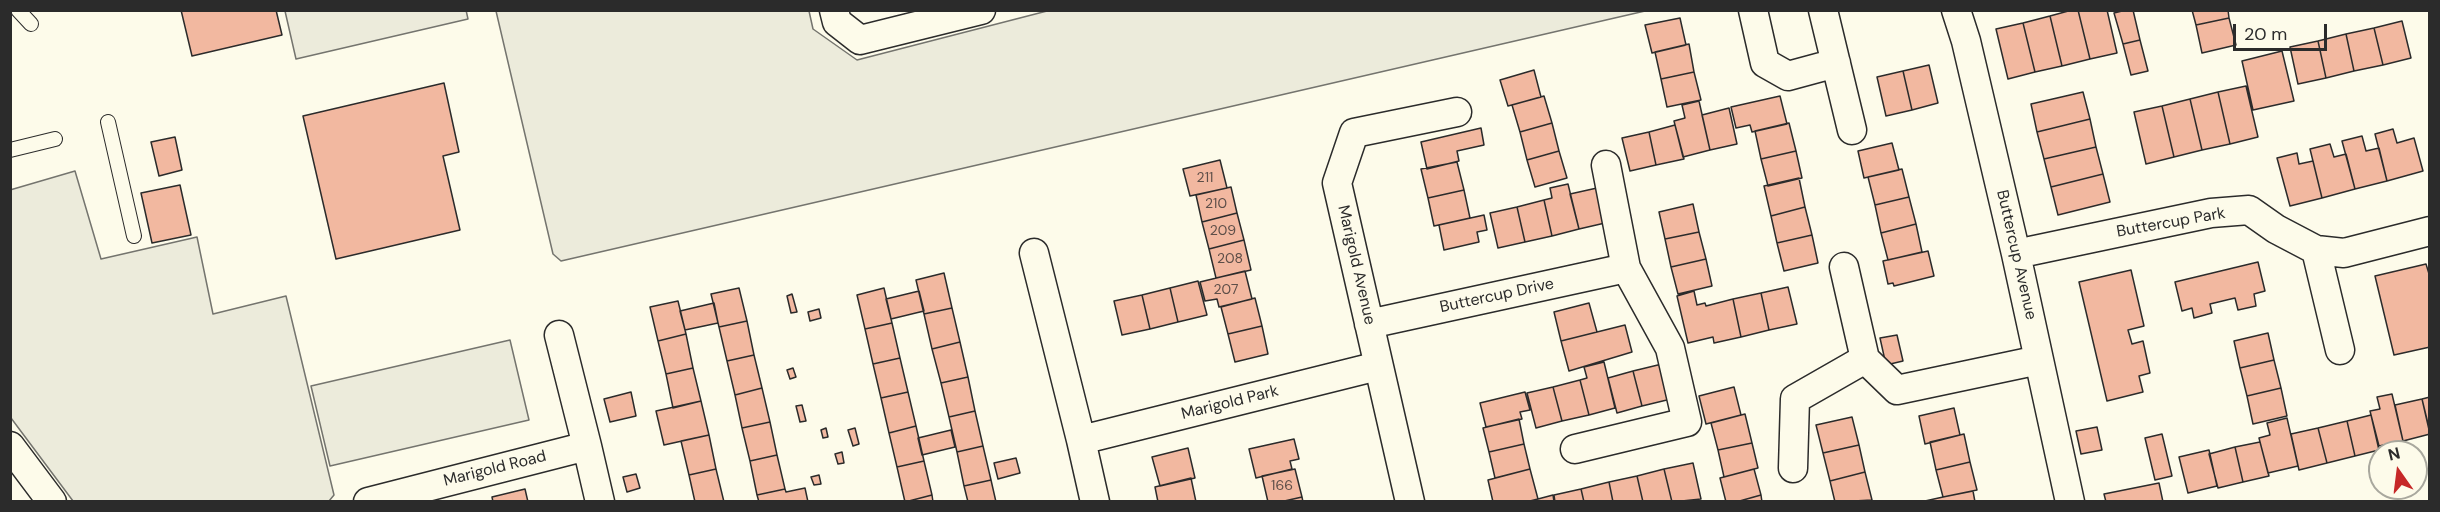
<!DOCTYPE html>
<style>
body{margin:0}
#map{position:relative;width:2440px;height:512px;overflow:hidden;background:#fdfbea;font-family:"DM Sans",sans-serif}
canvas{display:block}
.frame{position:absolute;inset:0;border:12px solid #2b2b2b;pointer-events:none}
.north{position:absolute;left:2368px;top:440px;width:60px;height:60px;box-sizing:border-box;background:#fdfbea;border:2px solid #a9a89e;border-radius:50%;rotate:346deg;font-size:16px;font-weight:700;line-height:24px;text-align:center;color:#2b2b2b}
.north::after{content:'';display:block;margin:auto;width:21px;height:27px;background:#c62828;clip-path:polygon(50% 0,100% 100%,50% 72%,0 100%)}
.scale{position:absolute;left:2233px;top:24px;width:94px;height:27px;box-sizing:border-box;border:3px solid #2b2b2b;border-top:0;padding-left:8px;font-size:18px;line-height:21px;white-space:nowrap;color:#2b2b2b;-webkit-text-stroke:4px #fdfbea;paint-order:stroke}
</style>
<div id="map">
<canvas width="2440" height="512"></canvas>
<div class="frame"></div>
<div class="north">N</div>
<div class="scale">20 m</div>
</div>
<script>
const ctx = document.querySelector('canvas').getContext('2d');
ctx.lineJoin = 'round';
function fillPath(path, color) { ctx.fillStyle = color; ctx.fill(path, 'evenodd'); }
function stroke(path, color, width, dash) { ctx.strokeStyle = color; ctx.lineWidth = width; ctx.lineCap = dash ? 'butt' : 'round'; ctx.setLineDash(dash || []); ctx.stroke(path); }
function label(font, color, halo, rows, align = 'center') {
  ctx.font = font + ' "DM Sans",sans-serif'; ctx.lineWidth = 4.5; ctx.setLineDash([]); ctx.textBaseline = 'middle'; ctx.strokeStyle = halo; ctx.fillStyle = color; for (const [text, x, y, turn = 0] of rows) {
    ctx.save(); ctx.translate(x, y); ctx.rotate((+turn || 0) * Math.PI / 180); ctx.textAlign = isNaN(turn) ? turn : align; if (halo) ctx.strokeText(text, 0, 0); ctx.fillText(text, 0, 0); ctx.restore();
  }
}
const green = new Path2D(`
 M466,10l2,9 -172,40 -11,-48z
 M496,11h313l4,18 44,31 190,-49h598l-1084,250 -8,-7z
 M75,171l26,88 96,-22 16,77 73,-18 48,199 -5,6h-256l-62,-83 -1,-228z
 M510,340l19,80 -199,46 -19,-80z`);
fillPath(green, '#ecebdb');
stroke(green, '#74746e', 1.5);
const building = new Path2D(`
 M181,10h95l6,25 -90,21z
 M2072,10h6l12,49 -28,7 -12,-50z
 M2078,10h29l10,43 -27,6z
 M2126,10h7l7,30 -17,4 -9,-31z
 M2192,10h36l1,8 -33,7z
 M2050,16l12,50 -27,6 -12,-49z
 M1680,18l6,27 -34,8 -7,-28z
 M2229,18l7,27 -34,8 -6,-28z
 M2402,21l9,37 -28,7 -9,-37z
 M2023,23l12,49 -27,7 -12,-50z
 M2374,28l9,37 -29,6 -8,-37z
 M2346,34l8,37 -28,7 -8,-37z
 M2140,40l8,31 -17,4 -8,-31z
 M2318,41l8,37 -28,6 -8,-37z
 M1689,44l5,28 -33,7 -6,-27z
 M2282,51l12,50 -41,9 -11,-49z
 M1929,65l9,38 -26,7 -9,-39z
 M1534,70l7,27 -33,9 -8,-26z
 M1903,71l9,39 -26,6 -9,-39z
 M1694,72l7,28 -34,7 -6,-28z
 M444,83l15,69 -16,4 17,74 -124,29 -33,-143z
 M2246,86l12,51 -28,7 -12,-52z
 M2083,92l7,27 -53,13 -6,-28z
 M2218,92l12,52 -28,6 -12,-51z
 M1544,96l8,27 -32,9 -8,-27z
 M1780,96l7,28 -35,8 -2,-7 -14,3 -5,-21z
 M2190,99l12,51 -28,7 -12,-51z
 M1699,101l11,49 -27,7 -9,-36 11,-3 -3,-13z
 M2162,106l12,51 -28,7 -12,-52z
 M1729,108l8,36 -27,6 -8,-35z
 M2090,119l6,28 -52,12 -7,-27z
 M1552,123l7,28 -32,9 -7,-28z
 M1789,123l7,28 -35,8 -6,-28z
 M1675,125l9,34 -28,6 -7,-33z
 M1481,128l3,17 -27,6 2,10 -32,8 -6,-27z
 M2393,129l4,14 17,-5 9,33 -36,10 -12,-47z
 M1649,132l7,33 -26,6 -8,-33z
 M2362,136l4,15 13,-3 8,33 -32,8 -13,-48z
 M175,137l7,33 -23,6 -8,-34z
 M1892,143l7,27 -35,8 -6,-27z
 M2330,144l4,13 12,-3 9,35 -33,9 -12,-49z
 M2096,147l7,27 -52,13 -7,-28z
 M1559,151l8,27 -32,9 -8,-27z
 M1796,151l6,27 -34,8 -7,-27z
 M2297,153l2,11 14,-3 9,37 -32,8 -13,-48z
 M1220,160l7,28 -37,8 -7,-27z
 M1457,162l7,28 -36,8 -7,-29z
 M1902,169l7,28 -34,8 -7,-28z
 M2103,174l7,28 -52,13 -7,-28z
 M1799,178l6,29 -34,9 -7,-30z
 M1568,184l11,45 -27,7 -8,-36 8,-2 -2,-10z
 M180,185l11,50 -39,8 -11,-50z
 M1231,187l6,26 -35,9 -6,-27z
 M1597,188l8,35 -26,6 -9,-35z
 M1464,190l6,28 -36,8 -6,-28z
 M1909,197l7,27 -35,9 -6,-28z
 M1544,200l8,36 -27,6 -8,-35z
 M1693,204l6,28 -34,7 -6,-27z
 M1517,207l8,35 -27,6 -8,-35z
 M1805,207l7,28 -35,8 -6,-27z
 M1237,213l7,27 -35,9 -7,-27z
 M1484,215l3,15 -10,2 2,10 -35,8 -5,-25z
 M1916,224l6,28 -34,8 -7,-27z
 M1699,232l7,27 -35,8 -6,-28z
 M1812,235l6,28 -34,8 -7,-28z
 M1244,240l7,30 -35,8 -7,-29z
 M1928,251l6,25 -40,10 -1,-3 -5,1 -5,-23z
 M1706,259l6,27 -34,8 -7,-27z
 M2258,262l7,29 -11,3 2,12 -18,4 -3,-12 -25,6 2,9 -18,5 -2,-10 -10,3 -7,-29z
 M2426,264l4,13v70l-36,8 -19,-79z
 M2131,270l13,56 -16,4 4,14 11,-3 7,32 -11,3 4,16 -36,9 -28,-119z
 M1245,271l7,28 -33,8 -2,-8 -12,2 -5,-19z
 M944,273l8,35 -28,6 -8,-34z
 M1198,281l9,34 -29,7 -8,-34z
 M1788,287l9,37 -28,6 -8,-37z
 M739,288l8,33 -28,6 -8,-33z
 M884,288l8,35 -27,6 -8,-34z
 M1170,288l8,34 -28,7 -8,-34z
 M919,291l5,20 -33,8 -5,-20z
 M1694,291l3,14 8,-2 1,3 27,-7 8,38 -27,6 -1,-6 -25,6 -11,-47z
 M1761,293l8,37 -28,7 -8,-38z
 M792,294l5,18 -6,1 -4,-17z
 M1142,295l8,34 -28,6 -8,-34z
 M1255,298l7,28 -34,8 -7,-27z
 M678,301l8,33 -28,7 -8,-34z
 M714,303l4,20 -33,7 -5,-19z
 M1589,303l8,29 -36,9 -7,-29z
 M952,308l8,34 -28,7 -8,-35z
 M819,309l2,9 -11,3 -2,-9z
 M747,321l7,34 -27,6 -8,-34z
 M892,323l8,35 -27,6 -8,-35z
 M1625,325l7,27 -63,19 -8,-30z
 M1262,326l6,28 -33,8 -7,-28z
 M2268,333l6,27 -34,8 -6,-27z
 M686,334l7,34 -27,6 -8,-33z
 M1897,335l6,26 -17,4 -6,-27z
 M960,342l8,35 -27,6 -9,-34z
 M754,355l8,33 -27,7 -8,-34z
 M900,358l8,34 -27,6 -8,-34z
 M2274,360l7,28 -34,8 -7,-28z
 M1604,362l11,46 -26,7 -9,-35 7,-2 -3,-11z
 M1662,364l9,35 -29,7 -9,-35z
 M693,368l8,33 -28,7 -7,-34z
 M793,368l3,9 -6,2 -3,-9z
 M1633,371l9,35 -25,7 -9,-35z
 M968,377l7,34 -26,6 -8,-34z
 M1580,380l9,35 -27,6 -9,-34z
 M1553,387l9,34 -26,7 -9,-35z
 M1734,387l7,28 -35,9 -7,-28z
 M762,388l8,34 -28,6 -7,-33z
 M2281,388l6,28 -34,8 -6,-28z
 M631,392l5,24 -26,6 -6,-23z
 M908,392l8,34 -27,7 -8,-35z
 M1525,392l5,18 -10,2 2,7 -36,8 -6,-24z
 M2392,394l11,47 -24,5 -9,-35 10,-2 -3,-12z
 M2430,397v35l-8,-33z
 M2422,399l8,35 -27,7 -8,-36z
 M701,401l8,34 -45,10 -8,-34z
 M802,405l4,16 -6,1 -4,-16z
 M1954,408l6,27 -35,9 -6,-28z
 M975,411l8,35 -26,6 -8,-35z
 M1745,414l7,29 -34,7 -7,-27z
 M2371,415l8,35 -24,6 -8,-35z
 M1852,417l7,28 -36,8 -7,-28z
 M2287,418l11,48 -30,7 -9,-35 11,-3 -3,-12z
 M1519,419l5,25 -35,8 -6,-24z
 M2347,421l8,35 -28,7 -9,-35z
 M770,422l7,33 -27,6 -8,-33z
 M916,426l8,35 -27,6 -8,-34z
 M2097,427l5,23 -21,4 -5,-23z
 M826,428l2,9 -5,1 -2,-8z
 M855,428l4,16 -6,2 -5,-16z
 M2318,428l9,35 -28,7 -8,-36z
 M951,430l4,17 -33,8 -4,-17z
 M1964,434l6,28 -34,8 -6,-28z
 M2162,434l10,42 -17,4 -10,-42z
 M709,435l7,34 -27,6 -8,-34z
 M1294,439l5,20 -9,2 2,8 -36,9 -7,-29z
 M2260,442l9,34 -26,6 -8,-35z
 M1752,443l6,25 -34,9 -6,-27z
 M1524,444l6,25 -35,9 -6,-26z
 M1859,445l6,27 -35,9 -7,-28z
 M983,446l8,34 -27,6 -7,-34z
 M2235,447l8,35 -25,6 -9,-34z
 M1188,448l7,30 -35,8 -8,-29z
 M2209,450l8,36 -29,7 -9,-36z
 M842,452l2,11 -6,1 -3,-10z
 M777,455l8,34 -28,6 -7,-34z
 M1016,458l4,15 -22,6 -4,-16z
 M924,461l8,34 -27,7 -8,-35z
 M1970,462l7,28 -34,7 -7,-27z
 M1693,463l8,36 -29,3 -8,-33z
 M716,469l8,33h-29l-6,-27z
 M1295,469l7,28 -22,5h-12l-6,-26z
 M1530,469l8,30 -12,3h-33l-5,-22z
 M1664,469l8,33h-29l-6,-26z
 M1754,469l7,26 -25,7h-10l-6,-24z
 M1865,472l7,28 -37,2 -5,-21z
 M636,474l4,14 -13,4 -4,-15z
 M819,475l2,9 -7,1 -3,-8z
 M1637,476l6,26h-30l-4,-20z
 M1191,478l5,24h-38l-3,-15z
 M991,480l5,22h-28l-4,-16z
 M1609,482l4,20h-29l-3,-13z
 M2159,483l4,19h-57l-2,-8z
 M805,488l3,14h-49l-2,-7 28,-6 1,3z
 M525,489l3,13h-35l-1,-5z
 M1581,489l3,13h-29l-1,-7z
 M1973,491l2,11 -50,-1 18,-4z
 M932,495l1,7h-28z
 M1553,495l1,7h-28l12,-3z
 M1761,495l1,7h-26z
 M1302,497l1,5h-23z`);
fillPath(building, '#f2b8a0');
stroke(building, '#2b2b2b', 1.5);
const service = new Path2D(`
 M18,10l13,14
 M108,122l26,114
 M10,150l45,-11`);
const minor = new Path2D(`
 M834,10l3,12 23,18 121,-30
 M1753,10l12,53 23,13 48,-13
 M1823,10l29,120
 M1956,10l10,31 50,213 54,248
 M2316,250l24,100
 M1034,253l47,187 297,-74
 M2016,254l195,-41 38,-3 27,19 40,21 28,3 86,-22
 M1844,267l21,92
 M1369,324l257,-56
 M1081,440l14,62
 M10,446l42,56
 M587,446l13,56
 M1575,449l112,-27 -17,-74 -44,-80 -20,-103
 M1793,468l2,-69 70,-40 32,31 142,-30
 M368,502l219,-56 -28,-111
 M1410,502l-73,-319 17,-50 103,-21`);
stroke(service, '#2b2b2b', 16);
stroke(minor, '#2b2b2b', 31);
stroke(service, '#fdfbea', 14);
stroke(minor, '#fdfbea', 28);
label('14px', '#5d4e48', null, [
 ["211",1205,178],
 ["210",1216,204],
 ["209",1223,231],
 ["208",1230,259],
 ["207",1226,290],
 ["166",1282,486]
]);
label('16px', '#2b2b2b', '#fdfbea', [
 ["Buttercup Park",2171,223,-10],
 ["Buttercup Avenue",2016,255,77],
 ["Marigold Avenue",1356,265,77],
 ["Buttercup Drive",1497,296,-12],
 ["Marigold Park",1230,403,-14],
 ["Marigold Road",495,469,-14]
]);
</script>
